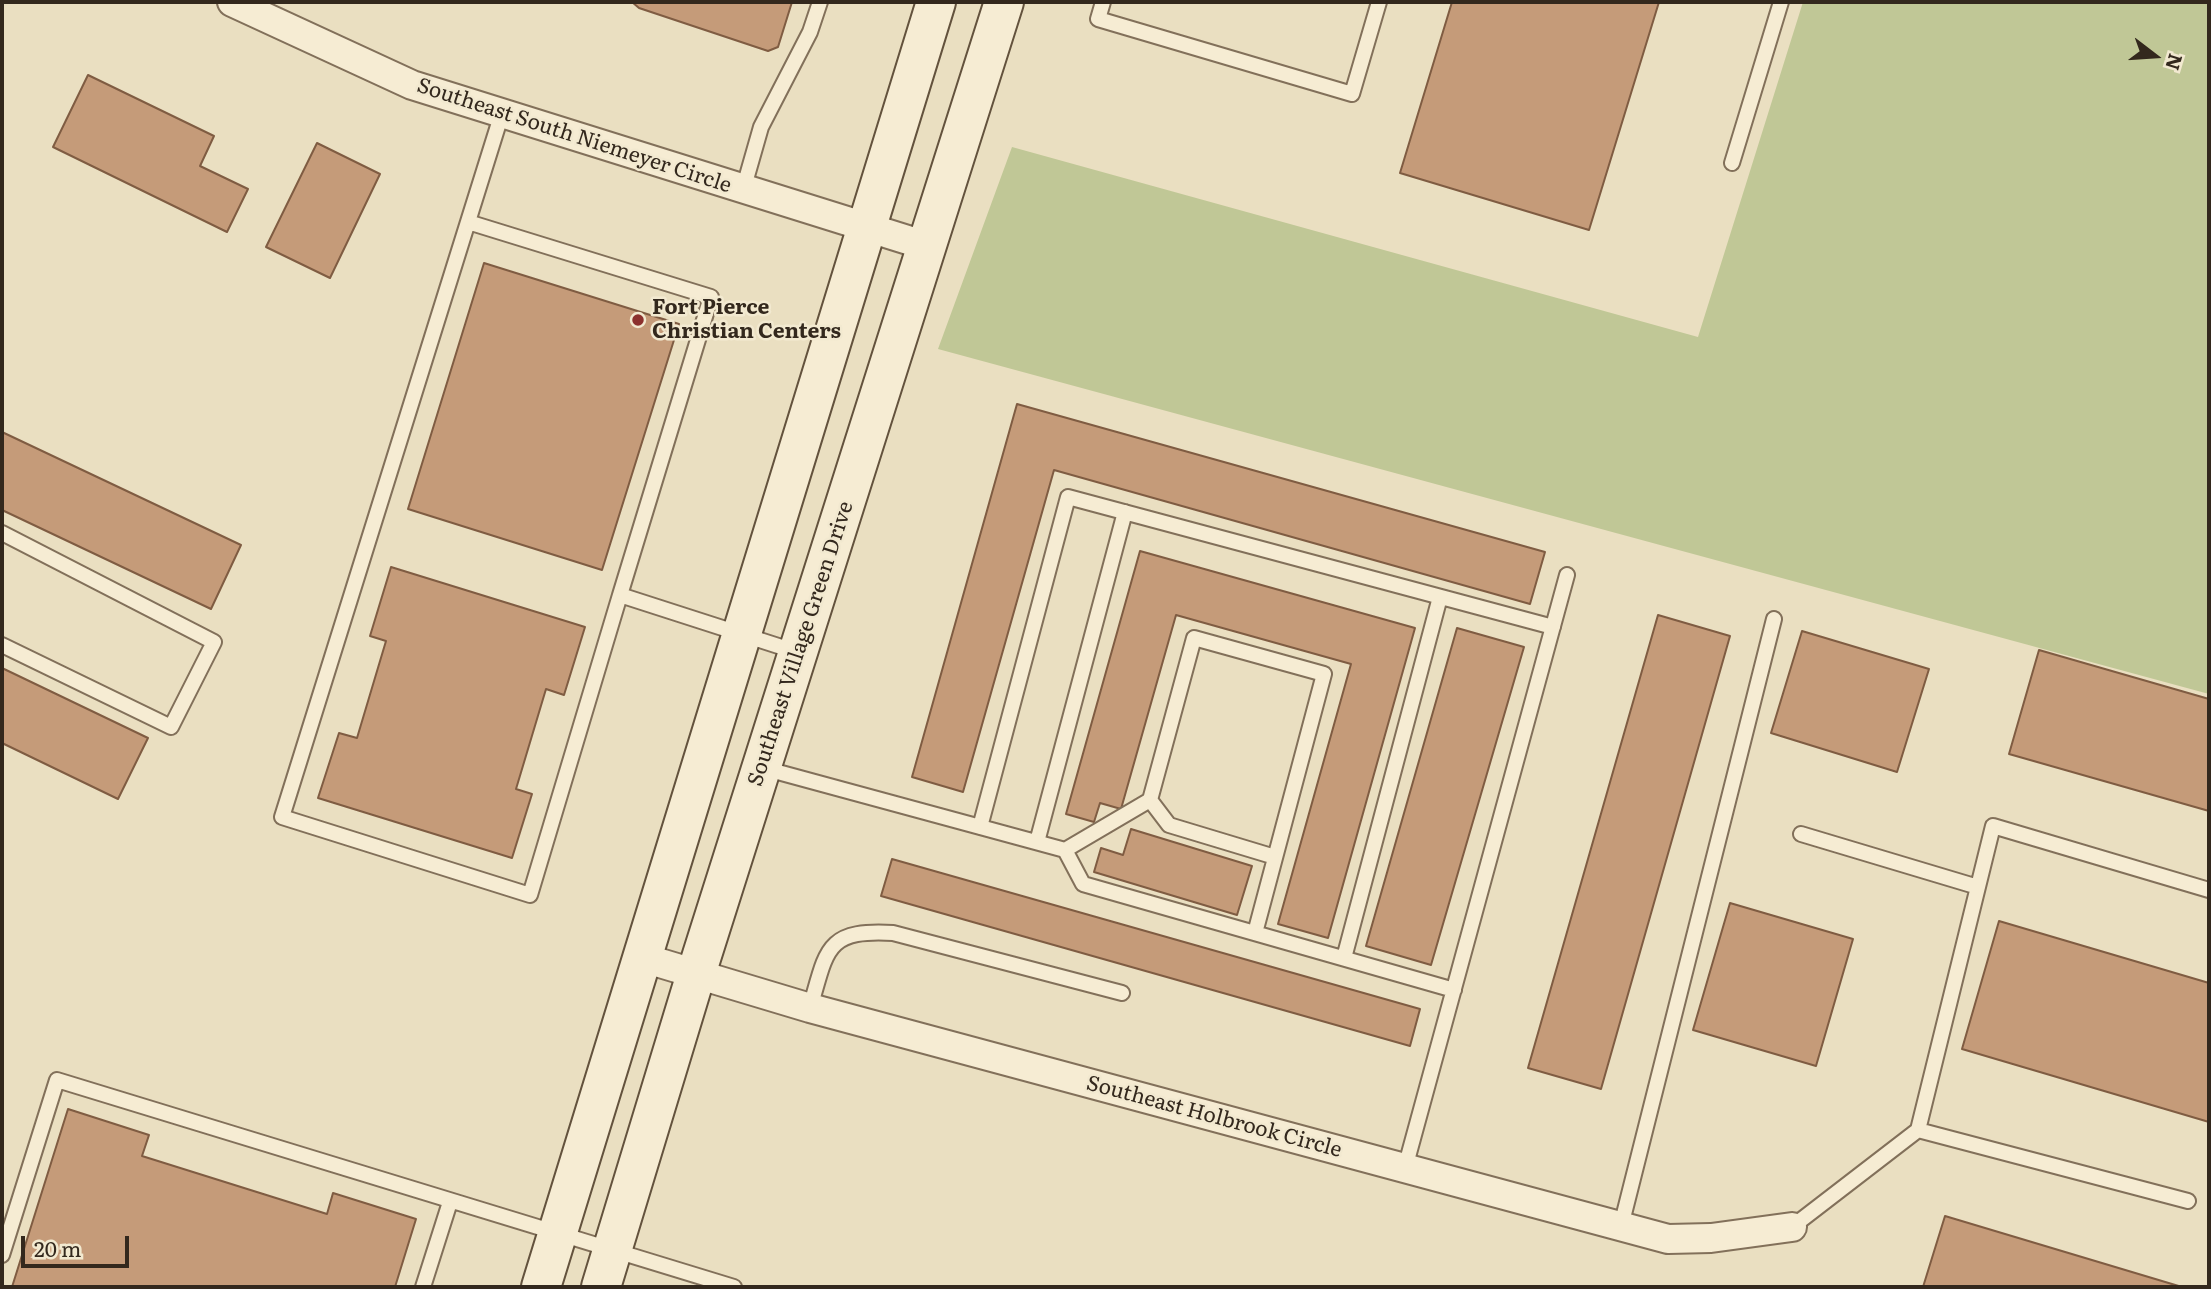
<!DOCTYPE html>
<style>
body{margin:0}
#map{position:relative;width:2211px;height:1289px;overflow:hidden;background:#eadfc1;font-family:Literata,serif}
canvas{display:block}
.frame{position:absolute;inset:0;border:4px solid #33281d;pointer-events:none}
.north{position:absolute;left:2120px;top:21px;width:70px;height:70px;-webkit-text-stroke:5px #f2e9d0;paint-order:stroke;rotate:107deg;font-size:19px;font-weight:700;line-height:28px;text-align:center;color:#33281d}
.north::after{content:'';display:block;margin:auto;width:24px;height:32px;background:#33281d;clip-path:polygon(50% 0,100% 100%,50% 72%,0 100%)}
.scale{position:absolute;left:21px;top:1236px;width:108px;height:32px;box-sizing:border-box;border:4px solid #33281d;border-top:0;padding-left:9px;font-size:21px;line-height:24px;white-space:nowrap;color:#33281d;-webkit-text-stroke:5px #f2e9d0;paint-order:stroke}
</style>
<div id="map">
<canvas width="2211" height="1289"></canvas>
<div class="frame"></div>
<div class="north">N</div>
<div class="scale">20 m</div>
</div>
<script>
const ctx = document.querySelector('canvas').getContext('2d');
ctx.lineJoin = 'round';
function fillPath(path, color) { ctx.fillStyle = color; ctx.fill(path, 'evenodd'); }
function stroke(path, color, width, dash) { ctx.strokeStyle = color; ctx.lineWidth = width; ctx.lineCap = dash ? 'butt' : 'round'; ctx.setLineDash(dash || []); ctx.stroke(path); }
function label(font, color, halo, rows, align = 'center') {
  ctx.font = font + ' Literata,serif'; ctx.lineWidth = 5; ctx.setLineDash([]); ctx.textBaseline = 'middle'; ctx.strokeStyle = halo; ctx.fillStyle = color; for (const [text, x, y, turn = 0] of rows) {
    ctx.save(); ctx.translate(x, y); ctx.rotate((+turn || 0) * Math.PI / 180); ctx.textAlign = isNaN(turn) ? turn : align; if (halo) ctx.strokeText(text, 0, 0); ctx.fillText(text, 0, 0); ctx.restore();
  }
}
fillPath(new Path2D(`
 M1803,2h406v692l-1271,-345 74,-202 686,190z`), '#c0c796');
const building = new Path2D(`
 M632,2h160l-14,45 -10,4 -129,-43z
 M1452,2h207l-70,228 -189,-57z
 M88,75l126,61 -14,30 48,23 -21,43 -174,-85z
 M317,143l63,31 -50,104 -64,-31z
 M484,263l195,61 -77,246 -194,-61z
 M1017,404l528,148 -15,52 -476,-134 -91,322 -51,-15z
 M2,432l239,113 -30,64 -209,-99z
 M1140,551l275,77 -87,310 -50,-14 73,-260 -175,-49 -55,194 -21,-6 -6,19 -28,-8z
 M391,567l194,60 -21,68 -18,-6 -30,100 16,5 -20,64 -194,-60 21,-65 18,5 29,-97 -16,-5z
 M1658,615l72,21 -129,453 -73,-21z
 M1457,628l67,19 -93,318 -65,-19z
 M1802,631l127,38 -32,103 -126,-39z
 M2039,650l170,49v112l-200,-57z
 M2,668l146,70 -30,61 -116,-56z
 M1131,829l121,37 -15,49 -143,-43 7,-24 22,7z
 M892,859l528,150 -10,37 -529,-150z
 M1730,903l123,36 -37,127 -123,-36z
 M1999,921l210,62v139l-247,-73z
 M68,1109l81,26 -7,21 185,58 6,-21 83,26 -21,68h-383z
 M1945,1216l237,71h-259z`);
fillPath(building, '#c59b79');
stroke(building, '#7f5c42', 2);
const lane = new Path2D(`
 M1103,2l-5,17 254,75 27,-92
 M502,113l-220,704 248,78 90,-300 177,57
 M1732,163l49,-161
 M743,190l18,-63 49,-95 10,-30
 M468,222l243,75 -91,298
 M2,533l212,109 -43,85 -169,-82
 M763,768l302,82 85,-50
 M980,827l88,-330 485,130
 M1801,834l177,53
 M1037,842l88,-330
 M1065,850l18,34 371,106
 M1255,933l69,-259 -130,-36 -44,162 19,25 106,32
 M1344,958l96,-361
 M810,1008c17,-58 15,-79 83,-75l229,60
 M1918,1130l270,71
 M1405,1168l162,-593
 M1621,1226l153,-607
 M1792,1227l126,-97 75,-304 216,64
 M2,1255l55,-175 677,207
 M423,1287l27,-85`);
const street = new Path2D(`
 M232,2l180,83 515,161
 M640,957l170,51 858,231 43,-1 81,-11`);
const secondary = new Path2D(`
 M541,1287l395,-1285
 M601,1287l95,-313 308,-972`);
stroke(lane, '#82705a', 18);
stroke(street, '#82705a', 32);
stroke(secondary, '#63523d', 42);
stroke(lane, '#f6ecd3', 14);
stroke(street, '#f6ecd3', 28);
stroke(secondary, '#f6ecd3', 38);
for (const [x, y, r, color] of [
 [638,320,7,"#8c312e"]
]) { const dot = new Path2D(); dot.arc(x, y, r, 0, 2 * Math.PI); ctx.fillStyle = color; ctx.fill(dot); stroke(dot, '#f2e9d0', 2.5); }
label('21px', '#33281d', '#f2e9d0', [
 ["Southeast South Niemeyer Circle",574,136,18],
 ["Southeast Village Green Drive",801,644,-72],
 ["Southeast Holbrook Circle",1214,1117,15]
]);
label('bold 21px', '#33281d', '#f2e9d0', [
 ["Fort Pierce",652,308],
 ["Christian Centers",652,332]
], 'left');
</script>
